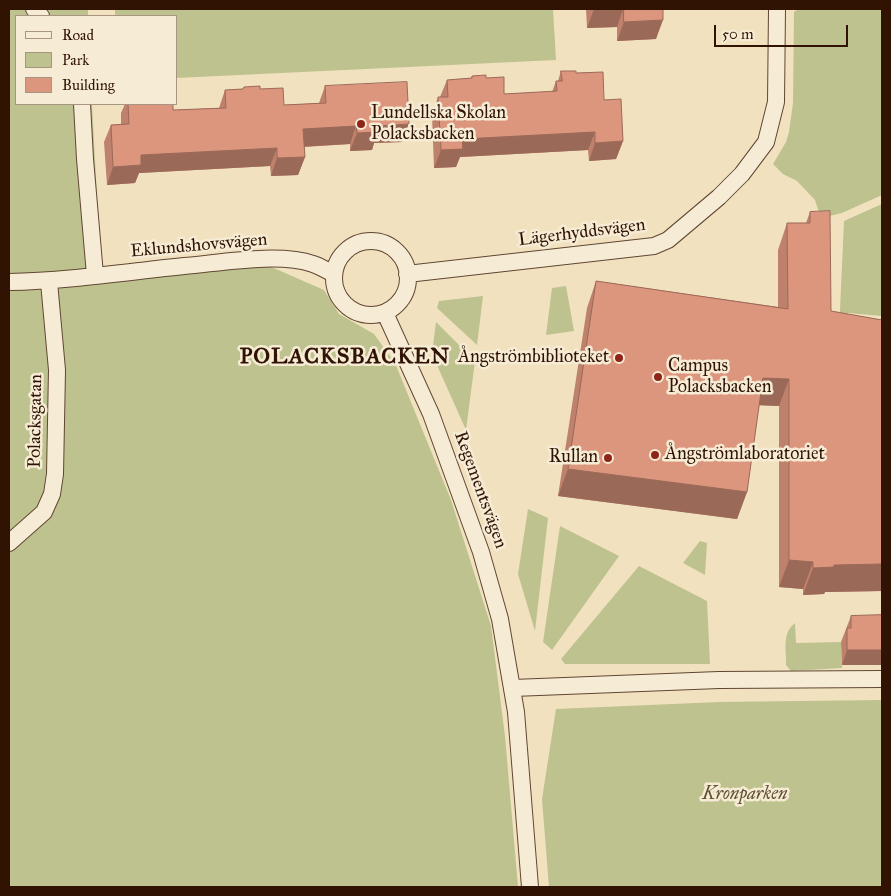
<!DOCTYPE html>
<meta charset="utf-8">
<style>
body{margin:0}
#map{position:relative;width:891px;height:896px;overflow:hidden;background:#f1e1bf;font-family:"IM FELL Great Primer",serif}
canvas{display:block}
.frame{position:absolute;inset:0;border:10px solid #311304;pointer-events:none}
.legend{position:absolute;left:15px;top:15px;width:162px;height:90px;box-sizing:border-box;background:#f6ecd5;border:1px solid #a79581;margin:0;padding:6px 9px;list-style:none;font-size:15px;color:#311304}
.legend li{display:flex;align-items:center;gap:10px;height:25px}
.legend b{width:25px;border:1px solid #a79581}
.scale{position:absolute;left:714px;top:25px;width:134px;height:22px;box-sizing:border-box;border:2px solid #311304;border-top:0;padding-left:6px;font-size:15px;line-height:18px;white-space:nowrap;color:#311304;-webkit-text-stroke:4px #f6ecd5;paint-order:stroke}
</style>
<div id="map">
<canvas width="891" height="896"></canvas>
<div class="frame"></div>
<ul class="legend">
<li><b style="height:6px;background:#f6ecd5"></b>Road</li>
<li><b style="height:14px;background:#bec28f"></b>Park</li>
<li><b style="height:14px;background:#dd967e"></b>Building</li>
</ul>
<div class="scale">50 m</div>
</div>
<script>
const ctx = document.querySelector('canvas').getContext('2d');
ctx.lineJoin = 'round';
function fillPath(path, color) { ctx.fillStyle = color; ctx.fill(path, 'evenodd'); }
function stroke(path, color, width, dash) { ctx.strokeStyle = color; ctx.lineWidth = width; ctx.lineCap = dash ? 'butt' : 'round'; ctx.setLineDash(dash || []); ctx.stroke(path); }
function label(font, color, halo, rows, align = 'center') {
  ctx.font = font + ' "IM FELL Great Primer",serif'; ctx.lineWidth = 5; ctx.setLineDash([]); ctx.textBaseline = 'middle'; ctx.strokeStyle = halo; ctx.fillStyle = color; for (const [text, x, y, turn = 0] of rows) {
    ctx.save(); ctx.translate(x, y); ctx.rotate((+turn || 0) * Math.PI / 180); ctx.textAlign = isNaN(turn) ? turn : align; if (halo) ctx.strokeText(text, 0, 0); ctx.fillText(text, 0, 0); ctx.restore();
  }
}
fillPath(new Path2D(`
 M9,9h79v7h-72v88h76l7,130 -4,41 158,-16 71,31 15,24 35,20 21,29 56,137 40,126 14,110 13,151h-509z
 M115,9h438l3,51 -380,18v-62h-61z
 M798,9h84v186l-40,18 -21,5 -6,-18 -18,-19 -14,-7 -10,-10 13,-22 3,-10 4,-29 1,-91z
 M882,204v112l-34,-3 -4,20 -5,-1 5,-111z
 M566,286l8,45 -28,4 6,-47z
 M483,296l-6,49 -40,-37 2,-7z
 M436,322l39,39 -9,69 -34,-76z
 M528,509l20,9 -13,113 -17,-57z
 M560,526l59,30 -67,94 -9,-8z
 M700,541l7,2 -2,32 -22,-12z
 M639,566l68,35 3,63h-145l-4,-5z
 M795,623l1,20 45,-1 1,26 -51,3 -5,-6c1,-14 -5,-31 9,-42z
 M882,700v187h-333l-7,-88 14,-90 163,-7z`), '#bec28f');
const street = new Path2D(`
 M34,9l7,7
 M82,104l3,55 10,116
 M334 278a37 37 0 1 1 74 0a37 37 0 1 1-74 0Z
 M407,274l247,-28 14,-6 51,-43 23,-23 24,-32 10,-40 1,-93
 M9,282c58,-1 117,-10 175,-16 36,-3 95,-14 129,-2 7,2 14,7 21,10
 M385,313l46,101 50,138 19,67 16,93 14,175
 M9,543l35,-31 8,-18 3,-20 2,-104 -8,-88
 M513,688l206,-8 163,-1`);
stroke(street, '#614633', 18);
stroke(street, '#f6ecd5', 16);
fillPath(new Path2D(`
 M586,9h77l-7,30 -39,2v-14l-30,1z
 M561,71l15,2 28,27 19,41 -7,18 -27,2 -1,-11 -128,7 -4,10 -22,1 -2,-53 6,-18h2l7,-17 24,-2 1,-2 14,2 18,16 48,-2 4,-11h2z
 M325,86l77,56 -28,1 -2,7 -22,1v-7l-46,3 1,10 -7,18 -27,1 -1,-10 -131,7 -4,10 -28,2 -3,-43 7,-17 10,-1v-11l4,-9h48v6l46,-2 6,-18 18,-1 1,-2 16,2 24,16 35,-2z
 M810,212l21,99 51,9v271l-57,1 -1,2 -21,1v-6l-24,-2v-181l-20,-1 -12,87 -10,27 -179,-23 29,-188 9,-27 182,26v-57l9,-27h19z
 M882,615v50h-40l-1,-23 10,-26z`), '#be816c');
fillPath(new Path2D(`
 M594,9h29l-6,18 -30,1z
 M663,20l-7,19 -39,2 7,-19z
 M409,124l-7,18 -28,1 -2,7 -22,1 7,-18 21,-7z
 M356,126l-6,18 -53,3 6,-18z
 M595,132l-7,18 -128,7 -4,10 -22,1 7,-18 21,-11z
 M623,141l-7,18 -27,2 6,-18z
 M277,148l-7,18 -131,7 -4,10 -28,2 6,-18 28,-12z
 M305,157l-7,18 -27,1 6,-18z
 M763,378l26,1 -10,27 -26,-1z
 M568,469l179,23 -10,27 -179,-23z
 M789,560l24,2 -10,27 -24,-2z
 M882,564v27l-57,1 -1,2 -21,1 10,-27 21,-3z
 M847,650h35v15h-40z`), '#9b6958');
const building = new Path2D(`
 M624,9h39v11l-39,2z
 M561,71h15v2l27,-1 1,28 17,-1 2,42 -28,2v-11l-133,7 1,10 -22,1 -3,-53h10l-1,-17 25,-2v-2l14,-1v3l18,-1v17l53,-3 -1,-10h6z
 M407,82l2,42 -31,2v6l-21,1 -1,-7 -53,3 2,28 -28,1v-10l-136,7v10l-28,2 -2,-42 18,-1 -1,-20h45v6l53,-2 -1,-18 18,-1 1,-2 16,-1v3l23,-1 1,17 42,-2 -1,-17z
 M830,211l1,100 51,9v244l-48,1v2l-21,1v-6l-24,-2v-181l-26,-1 -16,114 -179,-23 28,-188 192,28 -1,-86h23v-11z
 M882,615v35h-35v-22h4v-12z`);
fillPath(building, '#dd967e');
stroke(building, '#9b6958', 1);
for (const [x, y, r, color] of [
 [361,124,5,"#8f2418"],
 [619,358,5,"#8f2418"],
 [658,377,5,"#8f2418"],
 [655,455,5,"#8f2418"],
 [608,458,5,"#8f2418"]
]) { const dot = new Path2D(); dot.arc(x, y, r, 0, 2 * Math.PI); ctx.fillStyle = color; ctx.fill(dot); stroke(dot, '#f6ecd5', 2); }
label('18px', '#311304', '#f6ecd5', [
 ["Lundellska Skolan",371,114],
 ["Polacksbacken",371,135],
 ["Ångströmbiblioteket",609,358,"right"],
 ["Campus",668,367],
 ["Polacksbacken",668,388],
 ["Ångströmlaboratoriet",665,455],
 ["Rullan",598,458,"right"]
], 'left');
label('18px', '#311304', '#f6ecd5', [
 ["Lägerhyddsvägen",582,233,-7],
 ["Eklundshovsvägen",199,246,-5],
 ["Polacksgatan",36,421,-89],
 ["Regementsvägen",480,490,70]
]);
label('italic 18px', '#625035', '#f6ecd5', [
 ["Kronparken",745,795]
]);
ctx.letterSpacing = '1px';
label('bold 22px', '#311304', '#f6ecd5', [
 ["POLACKSBACKEN",345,358]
]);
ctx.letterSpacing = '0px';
</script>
